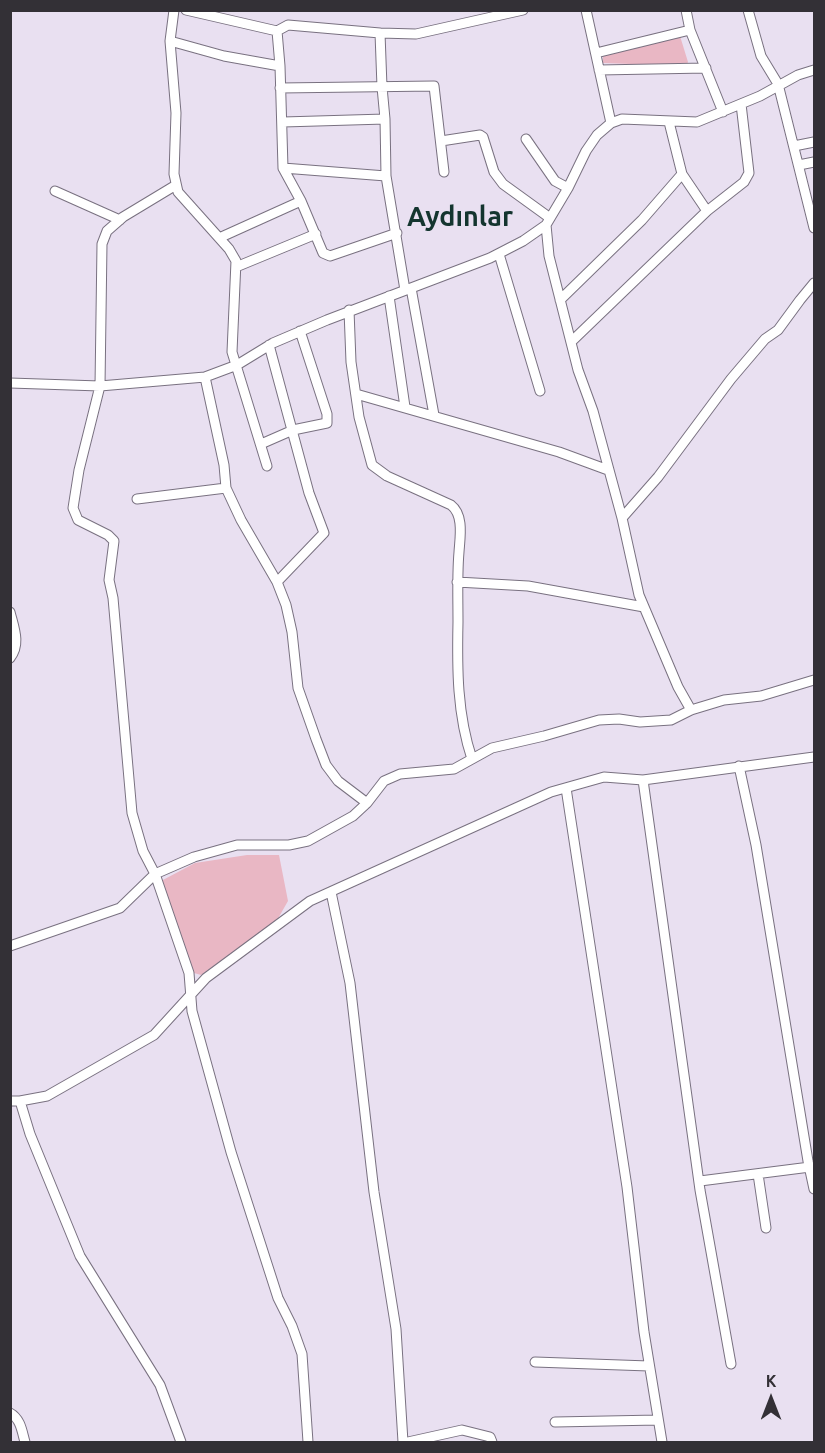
<!DOCTYPE html>
<meta charset="utf-8">
<style>
body{margin:0}
#map{position:relative;width:825px;height:1453px;overflow:hidden;background:#e9e0f1;font-family:Ubuntu,sans-serif}
canvas{display:block}
.frame{position:absolute;inset:0;border:12px solid #333036;pointer-events:none}
.north{position:absolute;left:741px;top:1369px;width:60px;height:60px;-webkit-text-stroke:4px #e9e0f1;paint-order:stroke;rotate:0deg;font-size:16px;font-weight:700;line-height:24px;text-align:center;color:#333036}
.north::after{content:'';display:block;margin:auto;width:21px;height:27px;background:#333036;clip-path:polygon(50% 0,100% 100%,50% 72%,0 100%)}
</style>
<div id="map">
<canvas width="825" height="1453"></canvas>
<div class="frame"></div>
<div class="north">K</div>
</div>
<script>
const ctx = document.querySelector('canvas').getContext('2d');
ctx.lineJoin = 'round';
function fillPath(path, color) { ctx.fillStyle = color; ctx.fill(path, 'evenodd'); }
function stroke(path, color, width, dash) { ctx.strokeStyle = color; ctx.lineWidth = width; ctx.lineCap = dash ? 'butt' : 'round'; ctx.setLineDash(dash || []); ctx.stroke(path); }
function label(font, color, halo, rows, align = 'center') {
  ctx.font = font + ' Ubuntu,sans-serif'; ctx.lineWidth = 6; ctx.setLineDash([]); ctx.textBaseline = 'middle'; ctx.strokeStyle = halo; ctx.fillStyle = color; for (const [text, x, y, turn = 0] of rows) {
    ctx.save(); ctx.translate(x, y); ctx.rotate((+turn || 0) * Math.PI / 180); ctx.textAlign = isNaN(turn) ? turn : align; if (halo) ctx.strokeText(text, 0, 0); ctx.fillText(text, 0, 0); ctx.restore();
  }
}
fillPath(new Path2D(`
 M680,36l8,26 -2,4 -83,-3v-10z
 M247,855h32l9,46 -12,21 -75,53 -7,-2 -33,-92 34,-18z`), '#e9b7c4');
const minor = new Path2D(`
 M174,10l-4,31 6,72 -2,61 4,18 51,57 7,12 -4,91 35,114
 M186,10l91,21 11,-6 92,8 2,54 3,32 1,57 19,114
 M586,10l25,113
 M686,10l4,20 33,82
 M748,10l13,46 17,28 36,144
 M277,31l3,35 3,102 103,8
 M380,33l36,1 107,-24
 M170,41l54,15 56,10
 M596,53l94,-23
 M599,70l107,-2
 M280,88l154,-2 10,86
 M283,122l102,-3
 M669,122l13,52 25,37
 M526,139l29,42 13,7
 M441,141l39,-6 3,2 11,35 9,12 47,34
 M794,146l20,-4
 M799,165l15,-3
 M283,168l18,33 22,52 7,3 67,-23
 M176,185l-53,32 -16,14 -5,13 -2,142 -21,84 -6,38 5,12 30,15 6,6 -5,39 4,18 19,215 11,38 12,23 34,99 3,38 39,141 47,146 14,28 10,28 6,88
 M55,191l65,29
 M546,225l3,31 29,114 15,41 29,107 17,77 39,92 13,23
 M219,238l82,-37
 M499,254l41,137
 M236,267l80,-33
 M411,288l23,127
 M389,296l16,111
 M560,300l82,-80 40,-46
 M349,310l2,52 8,55 13,48 15,11 64,29c13,10 9,32 8,47 -2,23 -1,46 -1,70 -1,46 -1,92 14,137
 M571,342l136,-131 37,-29 5,-9 -8,-69
 M269,345l40,148 15,40 -47,49
 M205,377l19,88 2,23 15,32 36,62 9,23 6,27 6,56 18,51 10,26 12,16 29,22
 M10,383l90,3 105,-9 32,-12 36,-22 54,-23 163,-62 33,-17 23,-16 22,-37 18,-37 11,-16 14,-12 11,-4 75,3 63,-26 38,-21 16,-5
 M356,394l203,58 49,18
 M261,444l32,-14 34,-7v-9l-27,-83
 M137,499l89,-11
 M622,518l36,-41 73,-98 34,-40 13,-9 22,-30 14,-17
 M457,582l71,4 116,21
 M10,612c4,16 11,32 0,46
 M739,766l17,79 52,316 6,28
 M643,780l57,410 31,174
 M566,788l61,399 17,145 18,110
 M331,892l19,91 24,209 22,137 7,113
 M10,946l110,-38 35,-34 39,-17 43,-12h52l19,-4 45,-25 14,-13 17,-22 16,-7 54,-5 38,-21 52,-12 55,-16 20,-1 21,3 31,-2 20,-10 33,-10 37,-4 53,-16
 M10,1101h10l27,-5 107,-61 52,-57 104,-77 241,-109 53,-15 39,3 171,-23
 M20,1101l10,33 50,122 80,129 21,57
 M758,1174l8,54
 M700,1181l110,-14
 M535,1362l114,4
 M10,1413c11,6 12,19 15,29
 M555,1422l103,-2
 M408,1442l54,-12 28,7 2,5`);
stroke(minor, '#797180', 11);
stroke(minor, '#fff', 9);
label('bold 27px', '#14352f', '#e9e0f1', [
 ["Aydınlar",460,217]
]);
</script>
